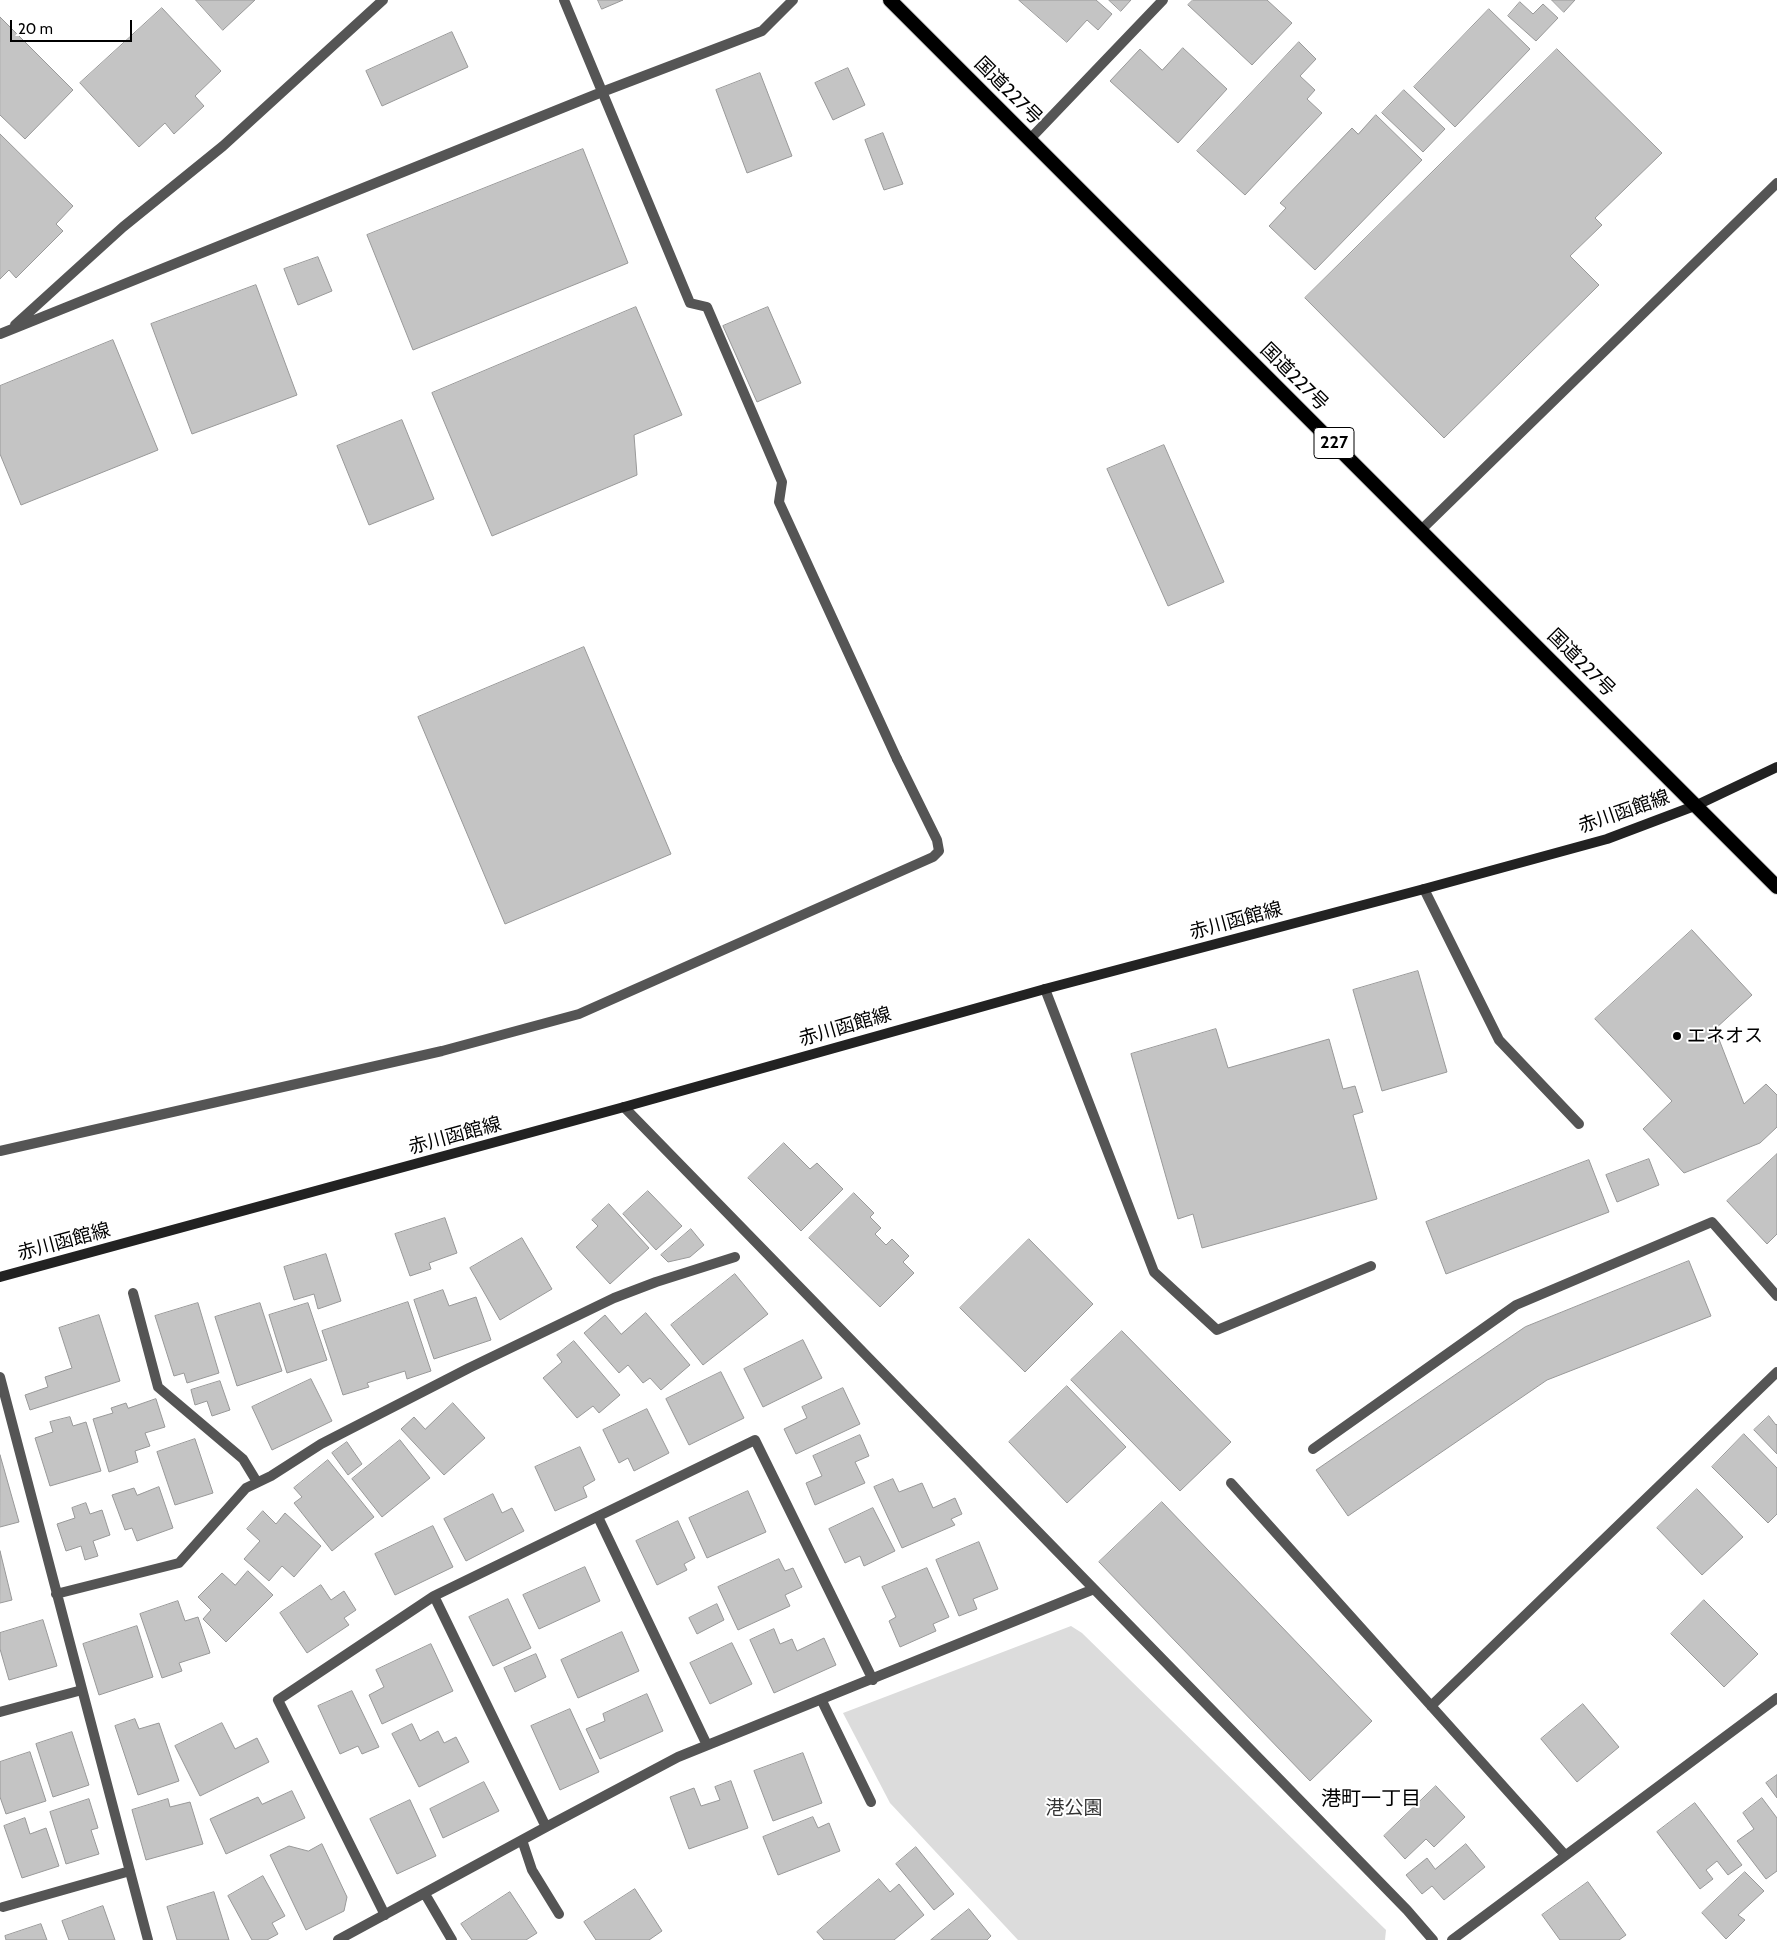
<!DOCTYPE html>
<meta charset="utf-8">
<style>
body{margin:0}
#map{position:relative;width:1777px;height:1940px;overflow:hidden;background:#fff;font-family:Cabin,sans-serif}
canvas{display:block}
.scale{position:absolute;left:10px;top:20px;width:122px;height:22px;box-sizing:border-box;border:2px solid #000;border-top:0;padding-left:6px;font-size:15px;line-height:18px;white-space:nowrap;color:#000;-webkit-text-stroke:4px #fff;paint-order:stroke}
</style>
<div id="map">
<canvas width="1777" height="1940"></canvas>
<div class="scale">20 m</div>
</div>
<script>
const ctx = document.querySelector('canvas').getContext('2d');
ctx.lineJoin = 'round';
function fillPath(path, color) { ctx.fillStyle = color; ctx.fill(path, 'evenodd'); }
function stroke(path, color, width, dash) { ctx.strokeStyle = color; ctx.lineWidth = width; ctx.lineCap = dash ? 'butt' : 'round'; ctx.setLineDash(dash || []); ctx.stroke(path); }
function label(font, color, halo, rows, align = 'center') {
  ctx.font = font + ' Cabin,"Noto Sans JP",sans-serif'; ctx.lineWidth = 4; ctx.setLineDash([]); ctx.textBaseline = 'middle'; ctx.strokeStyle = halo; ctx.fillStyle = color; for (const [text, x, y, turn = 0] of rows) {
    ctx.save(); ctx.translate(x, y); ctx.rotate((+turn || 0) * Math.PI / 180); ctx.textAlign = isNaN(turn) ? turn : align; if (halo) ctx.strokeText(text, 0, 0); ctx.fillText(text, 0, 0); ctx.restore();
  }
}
fillPath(new Path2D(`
 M1071,1626l11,7 304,297 -1,10h-367l-128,-137 -47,-90z`), '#dcdcdc');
const building = new Path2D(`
 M196,0h59l-32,30z
 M598,0h25l-21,9z
 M1019,0h77l16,14 -14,16 -11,-10 -20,22z
 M1109,0h22l-10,11z
 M1193,0h74l25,23 -40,42 -64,-60z
 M1552,0h23l-11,12z
 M1520,2l13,12 10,-10 15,14 -22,23 -28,-25z
 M162,8l59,63 -26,25 9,10 -30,28 -9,-11 -26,24 -59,-64z
 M1489,9l41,40 -75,78 -41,-40z
 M0,17l73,73 -48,49 -25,-24z
 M452,32l16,35 -86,39 -16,-35z
 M1299,42l17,17 -16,17 15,14 -8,9 15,14 -77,82 -48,-44z
 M1183,48l44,41 -49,54 -68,-62 30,-32 22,21z
 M1557,49l105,104 -67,65 7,7 -32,31 29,29 -155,153 -139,-140z
 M848,68l17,37 -32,15 -18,-37z
 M760,73l32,83 -45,17 -31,-83z
 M1404,90l41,39 -22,23 -41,-39z
 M1376,115l46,45 -107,110 -46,-44 17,-18 -6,-5 72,-75 6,6z
 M883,133l20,51 -19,6 -19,-50z
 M0,134l73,72 -17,18 7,7 -47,47 -7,-8 -9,9z
 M583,149l45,114 -215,87 -46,-115z
 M318,257l14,34 -34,14 -14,-36z
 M256,285l41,110 -105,39 -41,-110z
 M636,307l46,108 -48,20 3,40 -145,61 -60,-143z
 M768,307l33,76 -44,19 -34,-76z
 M113,340l45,110 -137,55 -21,-51v-68z
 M402,420l32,79 -65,26 -32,-79z
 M1164,445l60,137 -56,24 -61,-137z
 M584,647l87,207 -166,70 -87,-207z
 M1692,930l60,65 -37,34 29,75 22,-20 11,11v32l-17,16 -76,30 -41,-44 29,-28 -77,-82z
 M1418,971l29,101 -65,19 -29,-101z
 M1216,1029l12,39 101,-29 14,50 12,-3 8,26 -10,3 24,84 -175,49 -9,-34 -15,5 -47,-165z
 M784,1143l26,26 7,-6 26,26 -42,42 -53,-53z
 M1777,1154v80l-10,10 -40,-43z
 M1649,1159l10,26 -42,17 -11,-27z
 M1589,1160l20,52 -163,62 -20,-52z
 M648,1191l34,35 -26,24 -33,-36z
 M854,1193l20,20 -4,4 11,11 -6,6 11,11 6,-6 17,17 -6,6 11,11 -34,34 -71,-69z
 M609,1204l40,44 -39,36 -34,-37 22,-21 -6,-6z
 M445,1218l12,35 -28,10 2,6 -21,7 -15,-42z
 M691,1229l13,16 -14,12 -22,5 -7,-7z
 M522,1238l30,51 -52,31 -30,-52z
 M1029,1239l64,65 -68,68 -65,-64z
 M326,1254l15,47 -23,8 -4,-15 -20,6 -10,-33z
 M1689,1261l22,55 -164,64 -199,136 -32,-46 209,-143z
 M735,1274l33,40 -65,51 -32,-40z
 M443,1290l6,16 27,-9 15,43 -57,19 -20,-59z
 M408,1302l23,69 -24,8 -2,-8 -38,12 2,4 -26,8 -21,-64z
 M198,1303l21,70 -32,10 -3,-10 -10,3 -19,-60z
 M260,1303l22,68 -45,15 -22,-69z
 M308,1303l19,57 -40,13 -18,-58z
 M646,1313l44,52 -29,25 -11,-12 -7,5 -15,-18 -9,8 -35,-40 21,-18 16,19z
 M99,1315l21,66 -90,29 -5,-15 23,-8 -3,-10 27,-9 -13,-40z
 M1122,1331l109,111 -51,49 -109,-111z
 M803,1340l19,38 -59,29 -19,-38z
 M574,1341l46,54 -21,18 -6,-7 -16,12 -34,-40 19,-16 -5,-7z
 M721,1372l23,46 -55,27 -23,-46z
 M311,1379l21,42 -60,29 -20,-43z
 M220,1381l10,29 -18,6 -5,-15 -12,4 -4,-15z
 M1067,1386l59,61 -59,56 -58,-61z
 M843,1388l17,36 -64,30 -12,-25 23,-11 -5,-11z
 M156,1399l9,28 -20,6 5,13 -15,5 3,11 -29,10 -16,-53 20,-6 -2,-5 15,-5 2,5z
 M453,1403l32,35 -41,37 -43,-46 13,-12 11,12z
 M647,1409l22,44 -35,18 -6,-13 -9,5 -16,-33z
 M1769,1416l7,9 1,-1v30l-23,-24z
 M70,1417l3,9 13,-4 15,49 -51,15 -15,-48 18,-6 -3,-10z
 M1744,1434l33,34v46l-9,9 -56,-56z
 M860,1435l9,21 -14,6 10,21 -50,22 -9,-22 16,-7 -9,-20z
 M195,1439l18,54 -38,12 -18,-53z
 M400,1440l30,38 -48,39 -30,-38z
 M347,1442l15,22 -14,11 -16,-22z
 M580,1447l15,33 -12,7 4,10 -32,14 -20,-44z
 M0,1455l19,67 -19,5z
 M328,1460l46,57 -42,34 -38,-48 8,-6 -8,-9z
 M893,1479l6,13 23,-9 11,25 22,-10 7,16 -11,5 4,6 -53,23 -28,-61z
 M159,1487l14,41 -36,13 -5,-13 -7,2 -13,-35 22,-7 3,7z
 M1697,1489l46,48 -41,38 -45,-47z
 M748,1491l18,41 -59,26 -18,-40z
 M493,1494l9,19 10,-5 12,23 -58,30 -22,-42z
 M1162,1502l210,219 -62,60 -211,-219z
 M86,1503l4,11 12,-4 8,25 -17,6 5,15 -13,4 -4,-14 -15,5 -9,-27 18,-6 -3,-10z
 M873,1508l22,43 -31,15 -4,-10 -15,7 -16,-34z
 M263,1511l13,13 9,-11 36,33 -27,31 -12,-11 -13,15 -25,-22 16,-18 -13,-12z
 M678,1521l17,37 -11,6 3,6 -30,15 -21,-44z
 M433,1526l20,41 -58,28 -20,-41z
 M979,1542l19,47 -25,10 4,10 -18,7 -23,-56z
 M0,1551l12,49 -12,3z
 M779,1559l6,12 8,-3 9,19 -17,8 5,11 -52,24 -20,-43z
 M585,1567l15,34 -61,28 -16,-34z
 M927,1568l22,49 -16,7 3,7 -36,16 -11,-26 7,-4 -14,-30z
 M248,1571l25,24 -47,47 -23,-23 8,-9 -13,-13 24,-24 13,12z
 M321,1585l10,15 13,-9 12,19 -12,8 5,7 -42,28 -27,-40z
 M508,1599l23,49 -38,18 -24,-49z
 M1704,1600l54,54 -34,33 -53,-53z
 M178,1601l7,20 13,-4 12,36 -31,10 3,8 -20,7 -22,-64z
 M717,1604l7,16 -27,14 -8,-16z
 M43,1620l14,46 -48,14 -9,-31v-16z
 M137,1626l16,51 -54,18 -16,-51z
 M774,1629l6,15 12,-5 5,12 27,-13 12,27 -62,28 -24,-53z
 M622,1632l17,39 -61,27 -17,-38z
 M732,1643l20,41 -42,20 -20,-41z
 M431,1644l22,47 -71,33 -13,-29 15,-8 -8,-17z
 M536,1654l10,23 -31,15 -11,-24z
 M352,1691l27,56 -17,7 -4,-8 -18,8 -22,-48z
 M647,1694l16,37 -63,28 -14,-30 19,-8 -2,-7z
 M1583,1704l36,43 -42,35 -36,-43z
 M570,1709l29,63 -39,18 -29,-64z
 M135,1719l4,10 20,-6 20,58 -41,14 -23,-69z
 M222,1723l13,26 22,-11 12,24 -69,34 -25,-50z
 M412,1724l8,17 18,-10 6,12 12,-6 13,25 -50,25 -27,-53z
 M72,1732l17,53 -36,12 -17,-53z
 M30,1752l16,49 -40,13 -6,-17v-35z
 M803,1753l19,50 -49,18 -19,-50z
 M1777,1775v23l-11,-15z
 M731,1781l17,47 -59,21 -19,-52 24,-9 7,18 19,-6 -5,-13z
 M484,1782l15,29 -56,27 -13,-29z
 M1436,1786l29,31 -31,30 -8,-8 -21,20 -21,-23z
 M292,1791l13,27 -79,36 -16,-35 48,-22 4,7z
 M1762,1798l15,20v53l-11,8 -29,-38 17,-12 -11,-16z
 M89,1799l9,29 -7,2 8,24 -33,10 -16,-52z
 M168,1799l2,8 20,-5 13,42 -57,16 -14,-50z
 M410,1800l26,56 -39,18 -27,-55z
 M1695,1803l47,62 -14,10 -11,-14 -11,9 7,9 -13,10 -43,-57z
 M813,1817l5,11 11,-5 11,28 -62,24 -15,-38z
 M25,1818l5,16 16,-6 13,38 -37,12 -18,-52z
 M322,1844l25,53 -3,14 -38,19 -36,-75 19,-9 19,5z
 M1466,1844l19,23 -41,33 -12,-14 -10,8 -16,-19 21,-17 8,11z
 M916,1847l38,47 -20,16 -38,-46z
 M1745,1872l19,19 -26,24 7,5 -19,19 -24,-26z
 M263,1876l22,40 -13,7 6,11 -11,6h-15l-24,-44z
 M879,1879l11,13 9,-8 25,31 -30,25h-70l-7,-8z
 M1588,1882l38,53 -7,5h-59l-18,-25z
 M635,1889l27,42 -13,9h-53l-12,-18z
 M214,1892l15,48h-52l-10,-33z
 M510,1892l27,41 -11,7h-54l-11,-16z
 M103,1906l12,34h-46l-7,-19z
 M969,1909l22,27 -4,4h-56z
 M41,1924l6,16h-41l-1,-4z`);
fillPath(building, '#c4c4c4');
stroke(building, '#999', 1);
const trunk = new Path2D(`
 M890,0l887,887`);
stroke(trunk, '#dbdbdb', 16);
stroke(new Path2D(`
 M1030,139l133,-139
 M1421,530l356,-347
 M1424,889l75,151 80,84
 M1045,989l109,283 63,58 154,-64
 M0,1151l442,-100 137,-37 354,-157 6,-6 -2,-11 -40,-81
 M133,1293l25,94 85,72 14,23
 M1313,1449l203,-144 196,-83 65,74
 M1231,1483l334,372
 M822,1701l49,101
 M1431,1706l346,-334`), '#555', 10);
stroke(new Path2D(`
 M564,0l126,303 17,4 75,175 -3,20 118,257
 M15,325l108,-98 100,-81 160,-146
 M0,334l602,-242 160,-61 31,-31
 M624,1107l783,803 26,30
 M0,1377l148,563
 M598,1517l109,228
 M56,1594l123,-31 67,-75 25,-12 50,-32 148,-76 145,-70 42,-16 79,-25
 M434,1596l112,231
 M0,1712l82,-22
 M522,1840l10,30 27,44
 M425,1894l27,46
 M3,1907l127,-36
 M385,1915l-107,-215 156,-104 321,-156 118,240
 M338,1940l208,-113 132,-70 416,-168`), '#555', 10);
stroke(new Path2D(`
 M1452,1940l325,-242`), '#555', 10);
stroke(new Path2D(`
 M0,1277l624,-170 421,-118 379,-100 183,-50 90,-34 80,-38`), '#222', 10);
stroke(trunk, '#000', 14);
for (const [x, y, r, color] of [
 [1677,1036,5,"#000"]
]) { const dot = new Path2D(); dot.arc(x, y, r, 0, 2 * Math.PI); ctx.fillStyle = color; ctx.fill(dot); stroke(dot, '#fff', 2); }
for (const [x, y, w] of [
 [1334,443,40]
]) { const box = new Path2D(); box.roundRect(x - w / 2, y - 15.5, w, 31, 4); ctx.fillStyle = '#fff'; ctx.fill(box); stroke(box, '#000', 1); }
label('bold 18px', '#000', null, [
 ["227",1334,443]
]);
label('19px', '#000', '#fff', [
 ["国道227号",1008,91,45],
 ["国道227号",1294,377,45],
 ["国道227号",1581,663,45],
 ["赤川函館線",1624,812,-19],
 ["赤川函館線",1236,921,-15],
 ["赤川函館線",845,1027,-16],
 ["赤川函館線",455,1136,-15],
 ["赤川函館線",64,1242,-15]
]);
label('19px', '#000', '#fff', [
 ["エネオス",1687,1036]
], 'left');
label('19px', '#333', '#fff', [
 ["港公園",1074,1808]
]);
label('20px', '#000', '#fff', [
 ["港町一丁目",1371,1799]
]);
</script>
